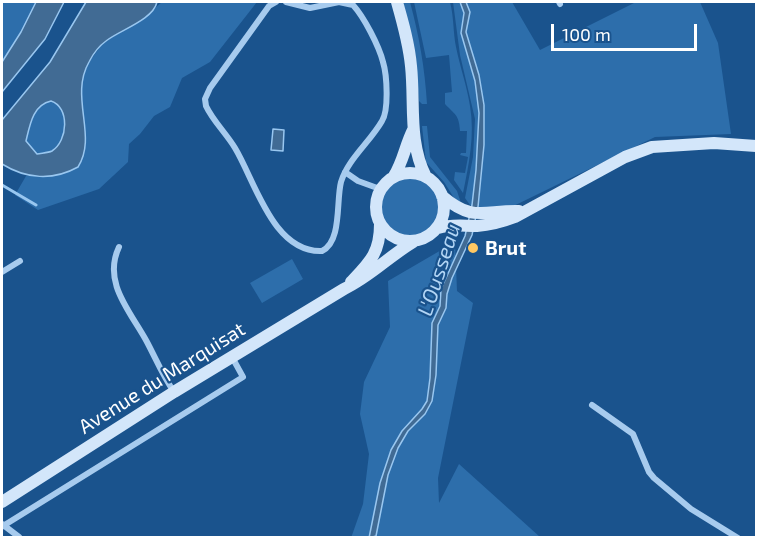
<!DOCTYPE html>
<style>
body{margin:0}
#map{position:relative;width:758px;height:539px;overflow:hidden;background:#1a538d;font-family:"Exo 2",sans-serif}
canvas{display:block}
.frame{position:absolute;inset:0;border:3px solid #fff;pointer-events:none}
.scale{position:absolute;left:551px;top:24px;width:146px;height:27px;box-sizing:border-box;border:3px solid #fff;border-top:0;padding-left:8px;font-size:18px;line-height:21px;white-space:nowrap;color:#fff;-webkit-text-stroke:4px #1a538d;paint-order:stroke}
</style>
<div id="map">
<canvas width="758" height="539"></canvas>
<div class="frame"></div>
<div class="scale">100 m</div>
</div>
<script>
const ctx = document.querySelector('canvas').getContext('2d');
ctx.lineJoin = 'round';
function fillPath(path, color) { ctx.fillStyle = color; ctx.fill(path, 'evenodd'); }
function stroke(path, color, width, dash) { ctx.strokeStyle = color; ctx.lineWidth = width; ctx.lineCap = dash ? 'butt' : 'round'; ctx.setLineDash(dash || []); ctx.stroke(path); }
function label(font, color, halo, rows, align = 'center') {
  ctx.font = font + ' "Exo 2",sans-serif'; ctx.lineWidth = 4.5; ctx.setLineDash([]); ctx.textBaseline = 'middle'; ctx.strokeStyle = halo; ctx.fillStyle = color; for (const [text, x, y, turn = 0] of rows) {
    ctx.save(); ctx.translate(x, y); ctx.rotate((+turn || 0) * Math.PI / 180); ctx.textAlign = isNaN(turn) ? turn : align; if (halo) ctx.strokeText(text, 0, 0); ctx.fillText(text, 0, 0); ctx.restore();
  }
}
fillPath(new Path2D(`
 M2,2h34l-15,30 -19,30z
 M162,2h95l-47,60 -28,16 -12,29 -16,9 -14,18 -11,10 -1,18 -29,27 -61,21 -23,-15 11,-19 29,-1 16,-4 15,-28 -6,-52 1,-10 8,-19 14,-19 37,-22z
 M403,2h7c9,33 15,67 17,102h-5l-3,-3 -4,-47z
 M414,2h36c4,15 3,30 6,45 4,20 11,39 14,59 5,29 -1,58 -7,87l-9,-13 1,-8 10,1 3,-16 -8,-2 1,-2h5l1,-22h-7c-1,-17 -5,-16 -15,-27v-11l7,-1 -3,-37 -23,3z
 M453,2h59l28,48 96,-48h64l18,41 13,91 -76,3 -162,79 -15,-9 -8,-2 -5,-7 8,-41 2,-38 -15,-64z
 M51,101c19,6 17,40 1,50 -4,2 -11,2 -15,3l-12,-13c5,-17 7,-36 26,-40z
 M422,126h5l3,31 27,34 4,12 -7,-5 -10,-16 -18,-20z
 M381 207a29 29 0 1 1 58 0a29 29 0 1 1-58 0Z
 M455,242l2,49 16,12 -35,175 1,25 20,-39 81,73 -189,1 12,-34 6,-50 -9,-40 4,-32 26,-55 -2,-46z
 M292,259l11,20 -41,24 -12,-20z`), '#2d6eab');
const water = new Path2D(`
 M36,2h28l-19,37 -43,53v-30l19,-30z
 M86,2h71c-4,18 -37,28 -51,39 -7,5 -13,13 -17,21 -20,35 9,74 -11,105 -25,14 -52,12 -76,-3v-44l48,-58zM51,101c19,6 17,40 1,50 -4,2 -11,2 -15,3l-11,-13c4,-17 7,-36 25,-40z
 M460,2h6l4,10 -4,20 13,43 5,30v40l-6,62 -6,28 -20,43 -5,16 -1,14 -8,17 -2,50 -4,26 -7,13 -17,17 -10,17 -10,27 -12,61 -7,2 11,-55 11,-33 11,-19 20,-22 5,-8 3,-23 2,-55 8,-17 1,-17 24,-53 7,-31 4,-35 3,-57 -4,-32 -14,-48 3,-20z
 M273,129l11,1 -1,21 -12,-1z`);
fillPath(water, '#416b94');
stroke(water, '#99c7f0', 1.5);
stroke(new Path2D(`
 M2,185l34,20`), '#99c7f0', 3);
stroke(new Path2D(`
 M276,2l-7,4 -59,82 -5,11 1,7c7,15 20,27 29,42 20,33 38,105 87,103 20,-9 14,-50 19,-69 7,-23 29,-40 41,-61 7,-11 5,-46 1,-59 -4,-16 -19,-45 -30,-57l-14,-3 -29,6 -24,-6
 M559,2l1,2
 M345,172l13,9 22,8
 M119,247c-17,36 12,65 28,95 9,17 16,34 27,50
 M2,272l18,-11
 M592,405l41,29 16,38 5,6 37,31 47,29
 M2,524l17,13
 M3,526l240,-149 -11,-20`), '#a7cbee', 6);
stroke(new Path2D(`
 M397,2c6,21 12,42 14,64 4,37 -3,76 15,111
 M376 207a34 34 0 1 1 68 0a34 34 0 1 1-68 0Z
 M394,176c9,-14 11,-30 19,-46
 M442,196c32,27 42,14 77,15
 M438,228c14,-4 25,-2 39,-2 14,-1 25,-4 38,-9l110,-60 27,-10 62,-4 42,3
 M351,282c19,-20 29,-29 29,-58
 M2,502l172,-110 170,-103c27,-13 44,-32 69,-47`), '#d3e6fa', 12);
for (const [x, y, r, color] of [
 [473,248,6,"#ffc863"]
]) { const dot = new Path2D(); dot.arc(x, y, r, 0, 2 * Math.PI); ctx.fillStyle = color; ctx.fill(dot); stroke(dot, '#1a538d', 2); }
label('bold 20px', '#fff', '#1a538d', [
 ["Brut",485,248]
], 'left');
label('20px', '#fff', '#1a538d', [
 ["Avenue du Marquisat",162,378,-32]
]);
label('italic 21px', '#b2d5f5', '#1a538d', [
 ["L'Ousseau",439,270,-72]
]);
</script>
